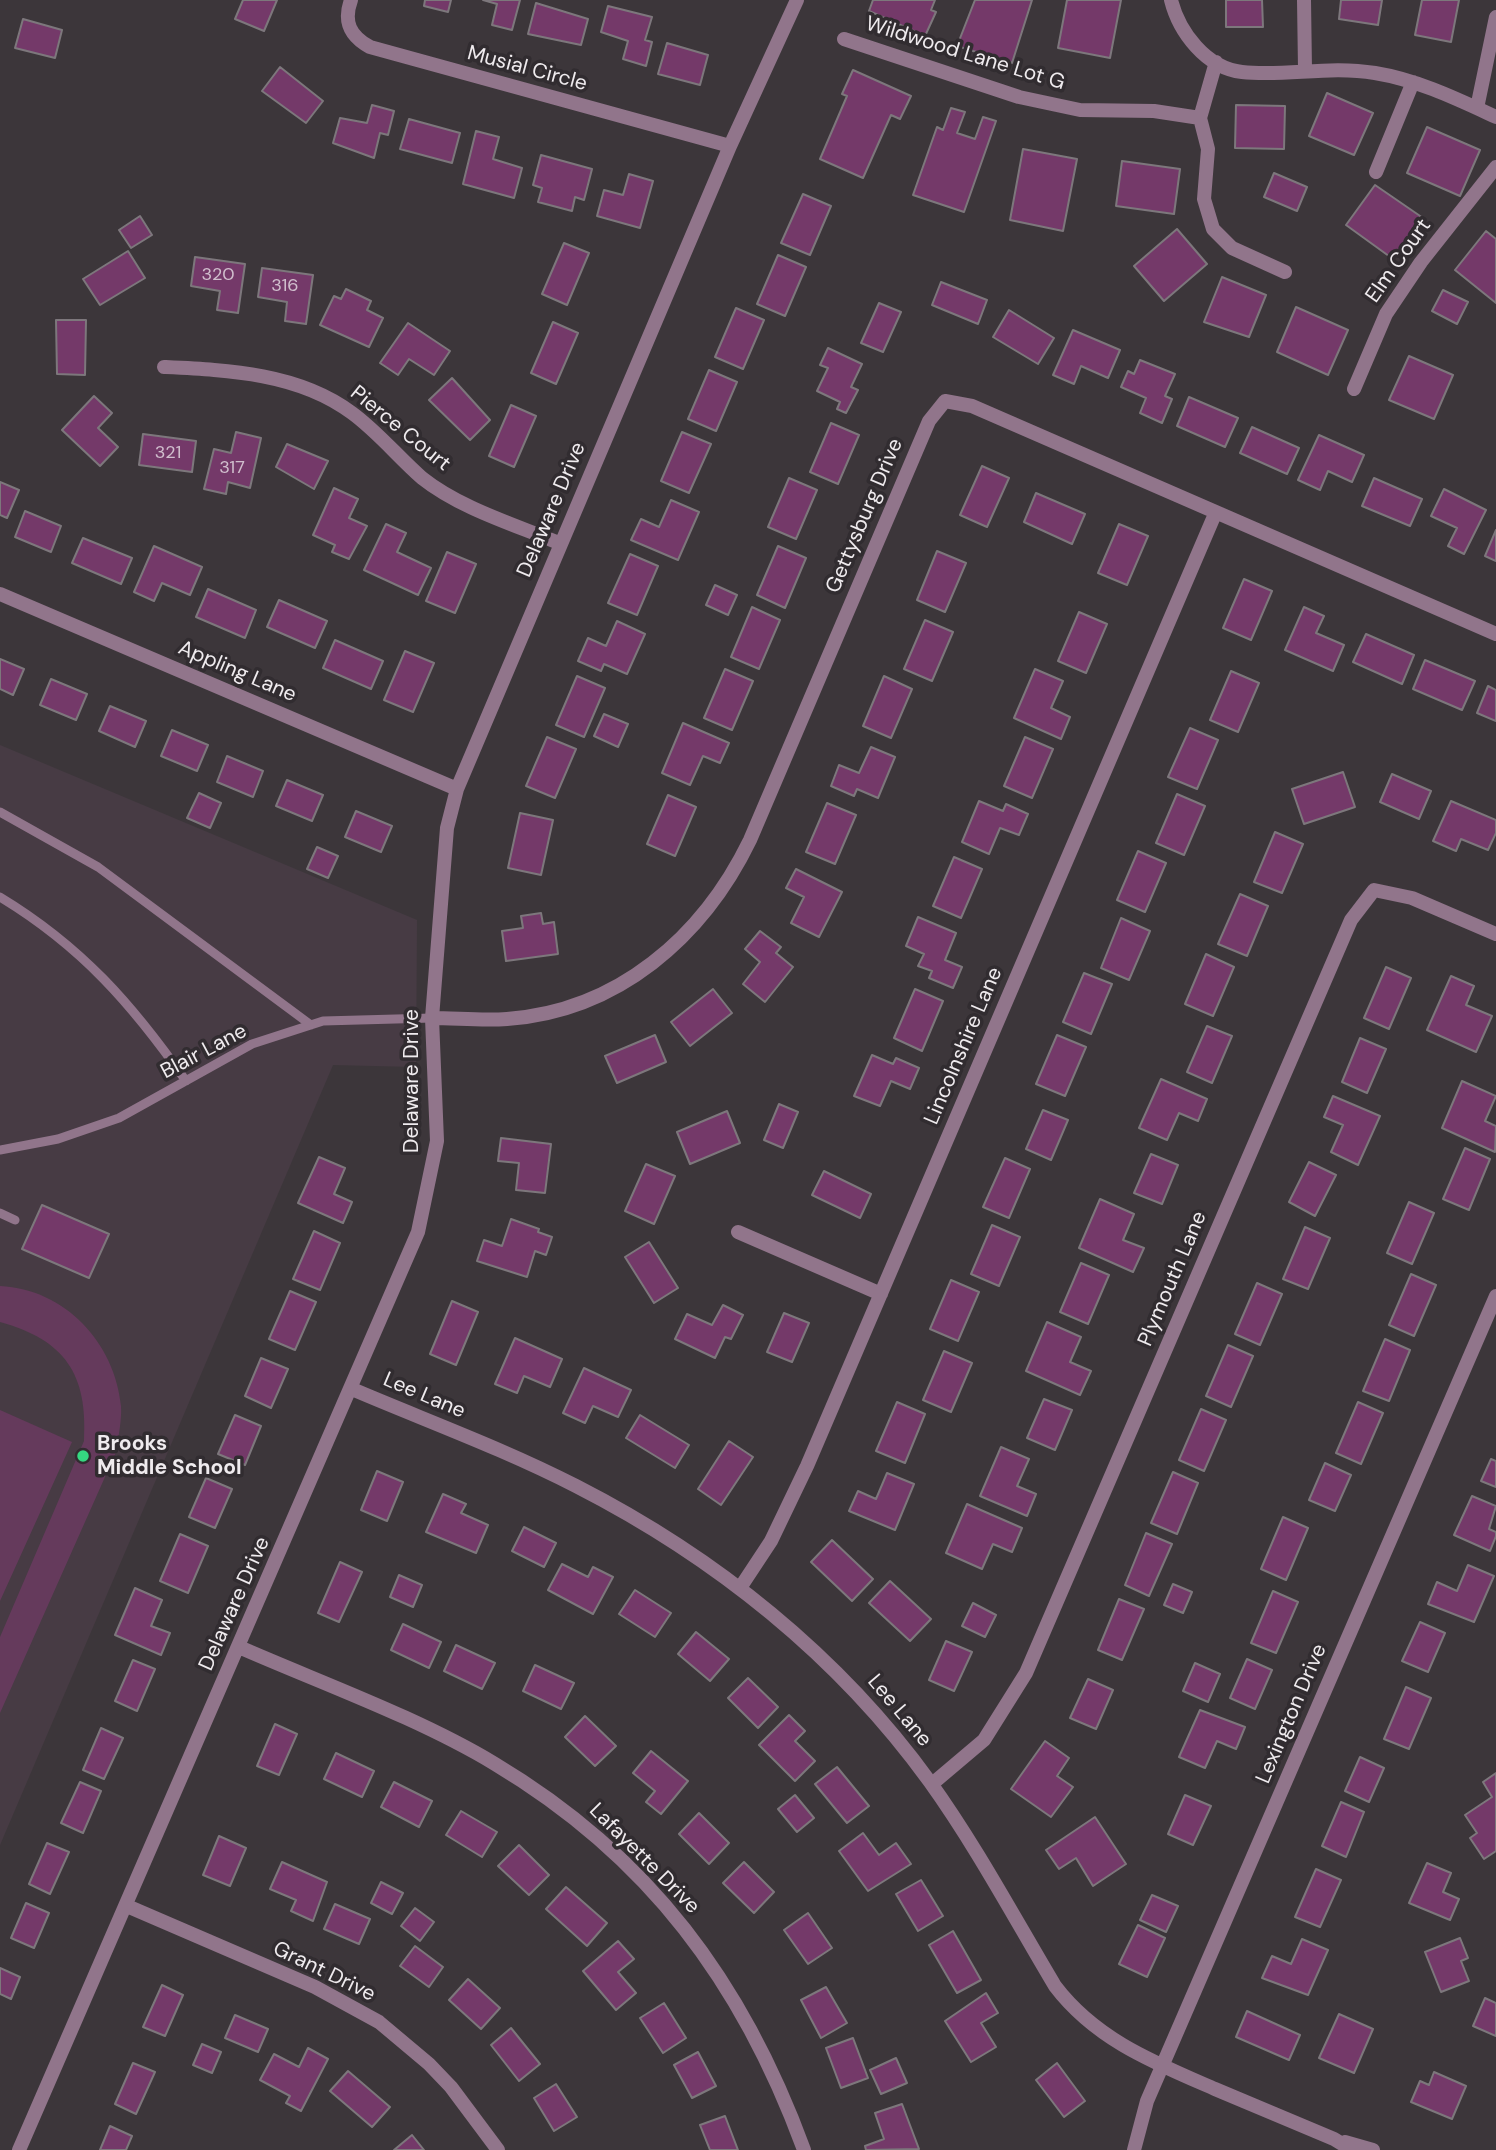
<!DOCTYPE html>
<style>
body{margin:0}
canvas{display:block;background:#3c363a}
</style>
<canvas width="1496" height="2150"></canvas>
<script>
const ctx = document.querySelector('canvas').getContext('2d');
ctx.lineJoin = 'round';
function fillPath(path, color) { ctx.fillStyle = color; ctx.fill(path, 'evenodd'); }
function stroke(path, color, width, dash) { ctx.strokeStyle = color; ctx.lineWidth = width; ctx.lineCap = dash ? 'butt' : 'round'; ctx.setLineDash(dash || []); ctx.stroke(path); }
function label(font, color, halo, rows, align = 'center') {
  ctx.font = font + ' "DM Sans",sans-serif'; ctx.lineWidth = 7; ctx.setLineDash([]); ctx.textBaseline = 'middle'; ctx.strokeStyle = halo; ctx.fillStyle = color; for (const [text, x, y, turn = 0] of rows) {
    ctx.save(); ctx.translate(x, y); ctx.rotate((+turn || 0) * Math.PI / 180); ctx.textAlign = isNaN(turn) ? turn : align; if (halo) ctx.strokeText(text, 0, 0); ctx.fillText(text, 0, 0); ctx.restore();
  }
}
fillPath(new Path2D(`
 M0,745l417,175 -1,147 -83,-2 -333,780z`), '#473b44');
fillPath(new Path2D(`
 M0,1286c65,3 115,57 121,120 1,14 -3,30 -4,44l-117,263v-76l84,-196c4,-67 -19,-101 -84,-119z
 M0,1410l72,32 -72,159z`), '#653a5c');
const building = new Path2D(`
 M243,0h34l-13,31 -29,-12z
 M425,0h26l-3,12 -24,-6z
 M483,0h37l-8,30 -20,-5 5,-21z
 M873,0h62l-4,10 5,2 -11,24 -56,-25z
 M975,0h57l-20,63 -55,-17z
 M1067,0h54l-11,58 -52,-10z
 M1226,0h36l1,27h-37z
 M1341,0h41l-4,25 -39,-6z
 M1422,0h37l-8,42 -36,-7z
 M536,3l52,16 -7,26 -53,-11z
 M608,6l44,11 -7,23 7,2 -6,24 -23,-7 5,-18 -27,-9z
 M23,19l39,11 -7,28 -40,-10z
 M667,43l41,12 -8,30 -42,-11z
 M280,67l43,34 -17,22 -44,-32z
 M853,70l58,26 -11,23 -9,-4 -28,63 -43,-19 27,-63 -5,-2z
 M1327,93l46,20 -19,42 -45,-19z
 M372,105l22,6 -6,24 -8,-2 -6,25 -41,-15 7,-25 27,5z
 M1236,105l49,1 -1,43 -49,-1z
 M951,108l14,4 -8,21 18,6 8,-22 13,4 -32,91 -51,-17 24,-68 6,3z
 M409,119l51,14 -8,30 -52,-14z
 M1427,127l53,23 -20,46 -53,-23z
 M476,131l23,6 -6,22 29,9 -8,30 -51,-14z
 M1023,149l54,10 -14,72 -53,-11z
 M541,155l51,14 -8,31 -9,-3 -3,14 -34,-9 4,-14 -9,-3z
 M1122,161l58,8 -6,45 -58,-8z
 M1274,173l33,14 -10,24 -33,-14z
 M629,174l24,7 -13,47 -43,-12 7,-26 19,5z
 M1375,185l48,33 -30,41 -47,-34z
 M803,194l28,12 -21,49 -29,-12z
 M140,216l12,19 -21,13 -12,-18z
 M1177,229l30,35 -43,37 -30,-35z
 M1486,231l10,8v64l-41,-33z
 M564,243l25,10 -22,52 -25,-11z
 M128,251l17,27 -45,27 -17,-26z
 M778,255l28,12 -21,49 -28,-12z
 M195,257l50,7 -7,49 -21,-3 3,-19 -29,-5z
 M262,268l51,7 -7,49 -21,-3 2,-19 -29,-5z
 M1222,277l44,18 -17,42 -45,-15z
 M941,282l46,18 -9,24 -46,-19z
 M346,289l25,12 -4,9 16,8 -14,29 -49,-22 14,-29 7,3z
 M1443,290l25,12 -11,22 -25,-13z
 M879,303l22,9 -18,40 -22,-9z
 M1296,307l52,23 -20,45 -51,-23z
 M736,308l28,12 -21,49 -28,-12z
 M1009,310l45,28 -16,26 -45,-27z
 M56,320h30l-1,55 -28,-1z
 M553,322l25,11 -22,51 -25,-11z
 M408,323l42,28 -16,24 -25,-16 -11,16 -18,-12z
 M1073,330l47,20 -12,28 -27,-12 -7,18 -21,-9z
 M828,348l34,16 -11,23 7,3 -12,23 -9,-4 3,-7 -23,-11 11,-23 -8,-3z
 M1409,356l44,19 -19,44 -45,-19z
 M1140,360l35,14 -10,22 7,3 -10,24 -22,-10 6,-15 -25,-11 7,-16 6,3z
 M709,370l28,12 -21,49 -28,-12z
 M452,378l38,42 -20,20 -41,-40z
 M94,396l18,17 -14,15 20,19 -18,19 -38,-36z
 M1189,397l49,21 -13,29 -48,-21z
 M511,405l25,11 -22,51 -25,-11z
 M831,423l28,12 -21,49 -28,-12z
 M1252,427l47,21 -12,26 -47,-21z
 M236,432l25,6 -11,50 -22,-6 -2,12 -22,-5 10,-40 17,4z
 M682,432l29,12 -22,49 -28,-12z
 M143,434l53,7 -4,31 -53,-7z
 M1319,435l45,20 -12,27 -24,-11 -8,19 -22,-10z
 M287,444l41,17 -14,28 -38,-22z
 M982,466l27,12 -22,49 -27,-12z
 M789,478l28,12 -21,49 -28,-12z
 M1374,478l48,21 -12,27 -48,-20z
 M0,482l19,8 -12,28 -7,-3z
 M334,488l24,11 -9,19 18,8 -18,33 -17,-7 3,-7 -22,-10z
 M1444,489l42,21 -22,44 -16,-8 9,-18 -26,-12z
 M1036,493l49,21 -13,30 -48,-22z
 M671,500l28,12 -21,48 -47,-20 10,-21 18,8z
 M25,511l36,15 -10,26 -36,-15z
 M386,524l20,9 -9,19 34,16 -13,27 -54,-25z
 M1119,524l29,12 -21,49 -29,-12z
 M1496,530v31l-11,-5z
 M83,538l49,20 -11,26 -49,-21z
 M154,546l48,21 -12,28 -28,-12 -8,18 -20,-9z
 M778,546l28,12 -21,50 -28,-13z
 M937,551l29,12 -21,49 -28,-12z
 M447,552l29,12 -21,49 -29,-12z
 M630,554l28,12 -21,49 -29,-12z
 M1244,579l28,12 -21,49 -28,-12z
 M715,585l22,10 -9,20 -22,-10z
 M208,589l48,21 -11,28 -49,-21z
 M279,600l48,21 -12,27 -48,-21z
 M752,607l28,13 -21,49 -28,-12z
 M1304,607l20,9 -8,17 28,12 -11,26 -48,-21z
 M1079,612l28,12 -21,49 -28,-12z
 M925,620l28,12 -21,49 -28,-12z
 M617,621l28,13 -18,40 -23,-10 -3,7 -23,-10 10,-23 18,8z
 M1366,634l48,21 -12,29 -49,-22z
 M335,640l48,21 -12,28 -48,-21z
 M405,651l29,12 -21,49 -29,-12z
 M0,659l24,10 -11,26 -13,-6z
 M1425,660l50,21 -13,29 -49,-21z
 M725,669l28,12 -21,49 -28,-12z
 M1035,669l28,12 -12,27 19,9 -9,22 -47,-21z
 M1231,671l28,12 -21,49 -28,-12z
 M577,676l28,12 -21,49 -28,-12z
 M884,676l28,13 -21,49 -28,-12z
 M51,679l36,15 -11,26 -36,-15z
 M1488,686l8,4v31l-19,-8z
 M110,706l36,15 -11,26 -36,-16z
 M604,714l24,10 -10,23 -24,-11z
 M683,723l46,20 -9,20 -17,-7 -13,29 -28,-12z
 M1190,728l28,12 -21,49 -29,-12z
 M172,730l36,15 -11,26 -36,-15z
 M547,737l29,12 -21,49 -29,-12z
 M1025,737l28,12 -21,49 -28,-12z
 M871,747l24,10 -17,41 -21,-9 -3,7 -23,-10 8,-21 20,8z
 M227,756l36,15 -10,26 -36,-15z
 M1343,772l12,35 -51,17 -12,-35z
 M1392,774l39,17 -12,28 -39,-17z
 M287,780l36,15 -11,26 -36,-15z
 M199,793l22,10 -11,25 -23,-10z
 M1177,794l28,12 -21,49 -28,-12z
 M668,795l28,12 -21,49 -28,-12z
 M979,801l24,10 3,-7 22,10 -9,21 -19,-7 -11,26 -27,-12z
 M1451,801l45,19v13l-8,17 -27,-11 -5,12 -23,-10z
 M827,803l29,12 -21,49 -29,-12z
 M356,811l36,15 -11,26 -36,-15z
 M520,813l33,7 -12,55 -33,-7z
 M1275,832l28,12 -21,49 -28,-11z
 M317,847l21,9 -10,22 -21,-9z
 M1138,851l28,12 -21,49 -28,-12z
 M954,857l28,12 -21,49 -28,-12z
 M796,869l46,23 -23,45 -28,-14 13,-26 -18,-9z
 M1240,894l28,12 -21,50 -29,-12z
 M541,913l2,11 11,-2 4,32 -52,7 -4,-30 21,-3 -2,-12z
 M918,917l38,16 -11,27 17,7 -9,21 -24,-10 3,-7 -14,-5 6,-12 -18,-8z
 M1121,918l29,13 -21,49 -28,-12z
 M760,931l21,16 -5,6 17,14 -28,35 -22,-18 17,-22 -15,-13z
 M1206,954l28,13 -21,49 -28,-12z
 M1386,967l25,11 -22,51 -25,-11z
 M1084,973l28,11 -21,50 -28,-12z
 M1451,976l23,10 -8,19 26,11 -16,36 -49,-22z
 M713,989l19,24 -42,33 -19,-24z
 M915,989l28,12 -21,50 -28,-13z
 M1207,1026l25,10 -20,47 -25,-11z
 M655,1035l11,27 -49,21 -12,-27z
 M1057,1035l29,12 -21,49 -29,-12z
 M1360,1038l26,11 -19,44 -25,-11z
 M872,1055l21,9 3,-6 23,10 -9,21 -19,-8 -11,25 -26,-10z
 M1161,1079l46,20 -9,22 -19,-8 -12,27 -28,-12z
 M1462,1081l34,15 -11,25 11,5 -1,26 -53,-24z
 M1333,1096l47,20 -22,49 -27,-13 12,-27 -19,-8z
 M779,1104l19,8 -15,36 -19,-8z
 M1043,1110l25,10 -17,40 -25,-11z
 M727,1111l13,32 -50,21 -13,-32z
 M501,1138l50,6 -6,49 -29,-3 3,-27 -21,-2z
 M1465,1148l25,11 -21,51 -26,-11z
 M1151,1154l27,11 -16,39 -28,-11z
 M319,1157l26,11 -11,26 18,8 -9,21 -45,-20z
 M1005,1158l25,11 -21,49 -26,-11z
 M1309,1162l27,13 -21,41 -26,-14z
 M646,1164l29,12 -21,48 -29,-13z
 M824,1171l47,23 -11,24 -48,-23z
 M1100,1199l34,15 -11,26 21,8 -11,24 -54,-24z
 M1409,1202l25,11 -22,51 -25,-11z
 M42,1205l67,29 -20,44 -67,-29z
 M511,1219l28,10 -1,3 14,5 -6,18 -11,-4 -8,26 -50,-16 7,-21 18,6z
 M992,1225l28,12 -21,49 -28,-12z
 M1305,1227l25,11 -22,51 -25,-10z
 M314,1231l26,12 -20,47 -27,-11z
 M649,1242l29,46 -24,15 -29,-46z
 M1081,1263l28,12 -21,49 -28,-12z
 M1411,1274l25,11 -22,51 -25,-11z
 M951,1280l28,12 -21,49 -28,-12z
 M1257,1283l25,11 -22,51 -25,-11z
 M290,1291l26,11 -21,48 -26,-11z
 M452,1301l26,11 -22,53 -26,-11z
 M723,1305l20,10 -12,24 -6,-2 -10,21 -40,-19 12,-25 25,11z
 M784,1313l25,10 -17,39 -25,-10z
 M1047,1322l34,15 -11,25 21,9 -11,24 -54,-24z
 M515,1338l47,21 -12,28 -26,-11 -7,17 -22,-9z
 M1385,1339l25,11 -21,51 -26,-10z
 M1228,1345l25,11 -22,51 -25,-11z
 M944,1351l28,12 -21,49 -28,-12z
 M261,1358l27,11 -17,39 -26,-12z
 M584,1368l47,22 -13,27 -25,-11 -8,17 -22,-10z
 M1044,1399l28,11 -17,40 -28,-12z
 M897,1402l28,12 -20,49 -29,-12z
 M1358,1402l25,11 -22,51 -25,-11z
 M1201,1409l25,11 -22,51 -25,-11z
 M235,1415l26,11 -16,39 -27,-11z
 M640,1415l49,30 -14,23 -49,-30z
 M729,1441l24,16 -32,48 -23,-16z
 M1001,1447l28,12 -12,27 19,8 -9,22 -47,-20z
 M1491,1459l5,2v26l-15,-6z
 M1325,1463l26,12 -16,36 -26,-11z
 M377,1471l26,11 -16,39 -26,-11z
 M1173,1472l25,11 -21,51 -26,-11z
 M887,1473l27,11 -19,46 -46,-19 9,-20 18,8z
 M206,1478l26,11 -17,39 -26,-11z
 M443,1494l23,10 -5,9 27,12 -12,28 -50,-21z
 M1472,1496l24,10 -7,23 7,3v4l-6,15 -36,-16z
 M967,1504l55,24 -10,24 -19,-8 -11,25 -36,-16z
 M1283,1517l25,11 -22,52 -25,-11z
 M524,1527l32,16 -12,24 -32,-16z
 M1146,1533l26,11 -23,52 -24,-11z
 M180,1534l28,12 -20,47 -28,-12z
 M832,1540l41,39 -21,22 -41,-39z
 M340,1562l22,10 -23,50 -21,-9z
 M562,1564l26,13 5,-10 20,10 -20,37 -45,-24z
 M1468,1565l26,11 -20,46 -46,-18 9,-22 20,9z
 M399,1575l23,10 -9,22 -23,-10z
 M890,1581l41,38 -21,22 -41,-38z
 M1173,1584l19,8 -9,21 -19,-8z
 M135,1588l27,12 -11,26 19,7 -9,22 -46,-20z
 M635,1590l36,23 -16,24 -36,-23z
 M1273,1591l25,11 -22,51 -25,-10z
 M1119,1599l25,10 -22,51 -24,-10z
 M973,1603l23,12 -11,22 -23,-11z
 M1420,1622l25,11 -17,39 -26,-11z
 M403,1624l38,18 -12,26 -38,-18z
 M696,1632l33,27 -19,22 -32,-27z
 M946,1641l26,11 -18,39 -25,-11z
 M456,1645l39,18 -13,26 -38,-18z
 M1247,1659l25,11 -17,39 -25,-11z
 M133,1660l22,9 -18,42 -22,-10z
 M1195,1663l25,11 -12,28 -25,-11z
 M535,1665l39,18 -13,26 -38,-18z
 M748,1678l30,29 -20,21 -30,-30z
 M1088,1679l25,11 -17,39 -26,-11z
 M1406,1687l25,11 -22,51 -25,-10z
 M1200,1710l45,17 -9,22 -19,-8 -12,27 -26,-11z
 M789,1715l16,16 -10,10 20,20 -20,20 -36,-36z
 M585,1716l31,30 -21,20 -30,-29z
 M275,1724l22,10 -18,41 -22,-9z
 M101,1728l22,10 -19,41 -21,-9z
 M1045,1741l24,17 -12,18 16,11 -22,30 -40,-28z
 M651,1751l37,30 -27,33 -15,-12 9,-11 -22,-18z
 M336,1753l38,18 -12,26 -38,-18z
 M1360,1757l24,11 -15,34 -24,-11z
 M837,1767l32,39 -22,17 -32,-39z
 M1496,1773v78l-12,8 -14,-21 7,-5 -12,-18 27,-18 -9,-15z
 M80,1782l21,9 -18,42 -22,-10z
 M394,1782l38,19 -13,26 -38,-20z
 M795,1795l19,23 -17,14 -19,-23z
 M1185,1795l26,11 -18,39 -25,-11z
 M1341,1802l23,10 -18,45 -24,-11z
 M461,1811l36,21 -15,25 -36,-22z
 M699,1813l30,30 -20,21 -30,-30z
 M1095,1817l31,47 -33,22 -17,-28 -17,11 -13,-19z
 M863,1833l16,22 17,-12 15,21 -43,27 -29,-40z
 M219,1836l27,12 -16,38 -27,-11z
 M47,1843l22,9 -19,42 -21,-10z
 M519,1845l30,30 -20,20 -31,-29z
 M282,1862l45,20 -14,39 -22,-10 5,-11 -26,-11z
 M744,1862l30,30 -20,21 -31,-30z
 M1427,1863l24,10 -8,19 16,7 -9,21 -41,-17z
 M1316,1869l25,11 -21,47 -25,-10z
 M921,1880l22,36 -25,15 -22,-37z
 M381,1882l22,11 -11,21 -21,-11z
 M566,1887l41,36 -20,23 -41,-37z
 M1152,1895l26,11 -12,26 -26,-12z
 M26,1903l23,10 -15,35 -23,-10z
 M335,1904l35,15 -11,25 -35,-15z
 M415,1908l19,14 -14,19 -19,-15z
 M808,1913l24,35 -24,16 -24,-34z
 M1138,1925l27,13 -18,39 -28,-13z
 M953,1931l28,49 -24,13 -28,-48z
 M1460,1938l8,20 -7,3 8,20 -28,11 -16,-40z
 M1302,1939l26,11 -20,45 -46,-17 10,-22 19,8z
 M618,1941l16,18 -16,13 18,21 -20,17 -33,-39z
 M415,1946l28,21 -14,20 -29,-21z
 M0,1968l20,9 -9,22 -11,-5z
 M468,1979l32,29 -19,21 -32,-29z
 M162,1985l21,10 -18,41 -22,-9z
 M826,1987l21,36 -26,15 -20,-38z
 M986,1993l12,20 -17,10 15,24 -25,15 -26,-41z
 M1485,1998l11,5v33l-23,-10z
 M664,2003l22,35 -23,15 -23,-35z
 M1247,2011l53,24 -11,25 -53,-23z
 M1339,2014l34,15 -19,44 -35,-15z
 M235,2015l33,14 -10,23 -33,-14z
 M511,2028l29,36 -21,17 -28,-36z
 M853,2038l15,40 -27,10 -15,-40z
 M202,2044l19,8 -9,21 -19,-8z
 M308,2048l20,11 -27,52 -15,-8 4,-7 -30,-16 14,-26 25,13z
 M698,2052l18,34 -24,12 -18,-33z
 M896,2058l11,25 -26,11 -11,-24z
 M133,2063l22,9 -19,42 -21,-10z
 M1057,2063l28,38 -21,16 -28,-37z
 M348,2071l42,36 -18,20 -42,-36z
 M1434,2072l32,14 -14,33 -41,-17 9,-21 9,4z
 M556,2084l21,33 -23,14 -20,-33z
 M902,2104l17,45 -53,1 -1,-4 19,-7 -9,-26z
 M725,2116l13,34h-28l-10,-25z
 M110,2126l22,10 -6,14h-26z
 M412,2135l12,15h-30z`);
fillPath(building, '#743969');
stroke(building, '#7d777c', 2);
stroke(new Path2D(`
 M0,812l98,55 213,158
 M0,897c81,49 132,107 186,184
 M0,1150l58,-11 61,-21 133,-74 71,-23 109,-3
 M0,1213l15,7`), '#91758b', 9);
stroke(new Path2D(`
 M351,0c-8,22 -1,36 19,47l360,99
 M1171,0c8,32 35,68 71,72 44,5 86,-7 133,1 43,7 82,26 121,44
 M1304,0l1,69
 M844,39l175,58 61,13 74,1 46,7
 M1216,62l-16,56 8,31 -4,50 9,30 19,19 53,24
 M1477,108l19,-91
 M1376,172l37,-90
 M164,367c64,3 135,6 188,46 26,19 46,44 70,65 39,31 94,47 139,66
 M1354,389l32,-75 35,-52 75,-95
 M0,594l457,195
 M432,1018c24,0 50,3 75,1 111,-8 196,-82 243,-179l179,-419 16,-20 27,5 524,228
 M738,1232l143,62
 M352,1389c75,32 152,60 224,97 139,71 263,170 354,296 46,64 85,137 125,204 41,54 100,77 160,103 40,17 79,33 119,50l18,11
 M740,1588l31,-47 36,-75 408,-952
 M239,1647c82,36 180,71 256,117 154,92 248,219 309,386
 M932,1784l52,-44 42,-67 325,-753 23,-30 38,8 84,36
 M127,1906l188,81 64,35 50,42 22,23 47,63
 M1345,2142l28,8
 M19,2150l399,-918 19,-91 -5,-123 15,-190 10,-39 273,-643 67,-146
 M1134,2150l13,-49 349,-805`), '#91758b', 14);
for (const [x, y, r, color] of [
 [83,1456,7,"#35d881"]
]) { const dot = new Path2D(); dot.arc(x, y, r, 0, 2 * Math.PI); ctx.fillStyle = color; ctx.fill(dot); stroke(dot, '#312c30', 2.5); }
label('18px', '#d0becd', null, [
 ["320",218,275],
 ["316",285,286],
 ["321",168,453],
 ["317",232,468]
]);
label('21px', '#efebee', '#312c30', [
 ["Wildwood Lane Lot G",965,54,17],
 ["Musial Circle",527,69,15],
 ["Elm Court",1399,261,-55],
 ["Pierce Court",400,429,39],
 ["Delaware Drive",552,510,-67],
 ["Gettysburg Drive",865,516,-67],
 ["Appling Lane",237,672,23],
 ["Lincolnshire Lane",964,1046,-67],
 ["Blair Lane",204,1052,-28],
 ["Delaware Drive",412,1081,-90],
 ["Plymouth Lane",1173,1279,-67],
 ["Lee Lane",424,1396,23],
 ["Delaware Drive",235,1604,-66],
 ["Lee Lane",899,1711,50],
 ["Lexington Drive",1292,1714,-67],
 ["Lafayette Drive",644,1859,45],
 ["Grant Drive",324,1972,26]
]);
label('bold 21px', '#efebee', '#312c30', [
 ["Brooks",97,1444],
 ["Middle School",97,1468]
], 'left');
</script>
